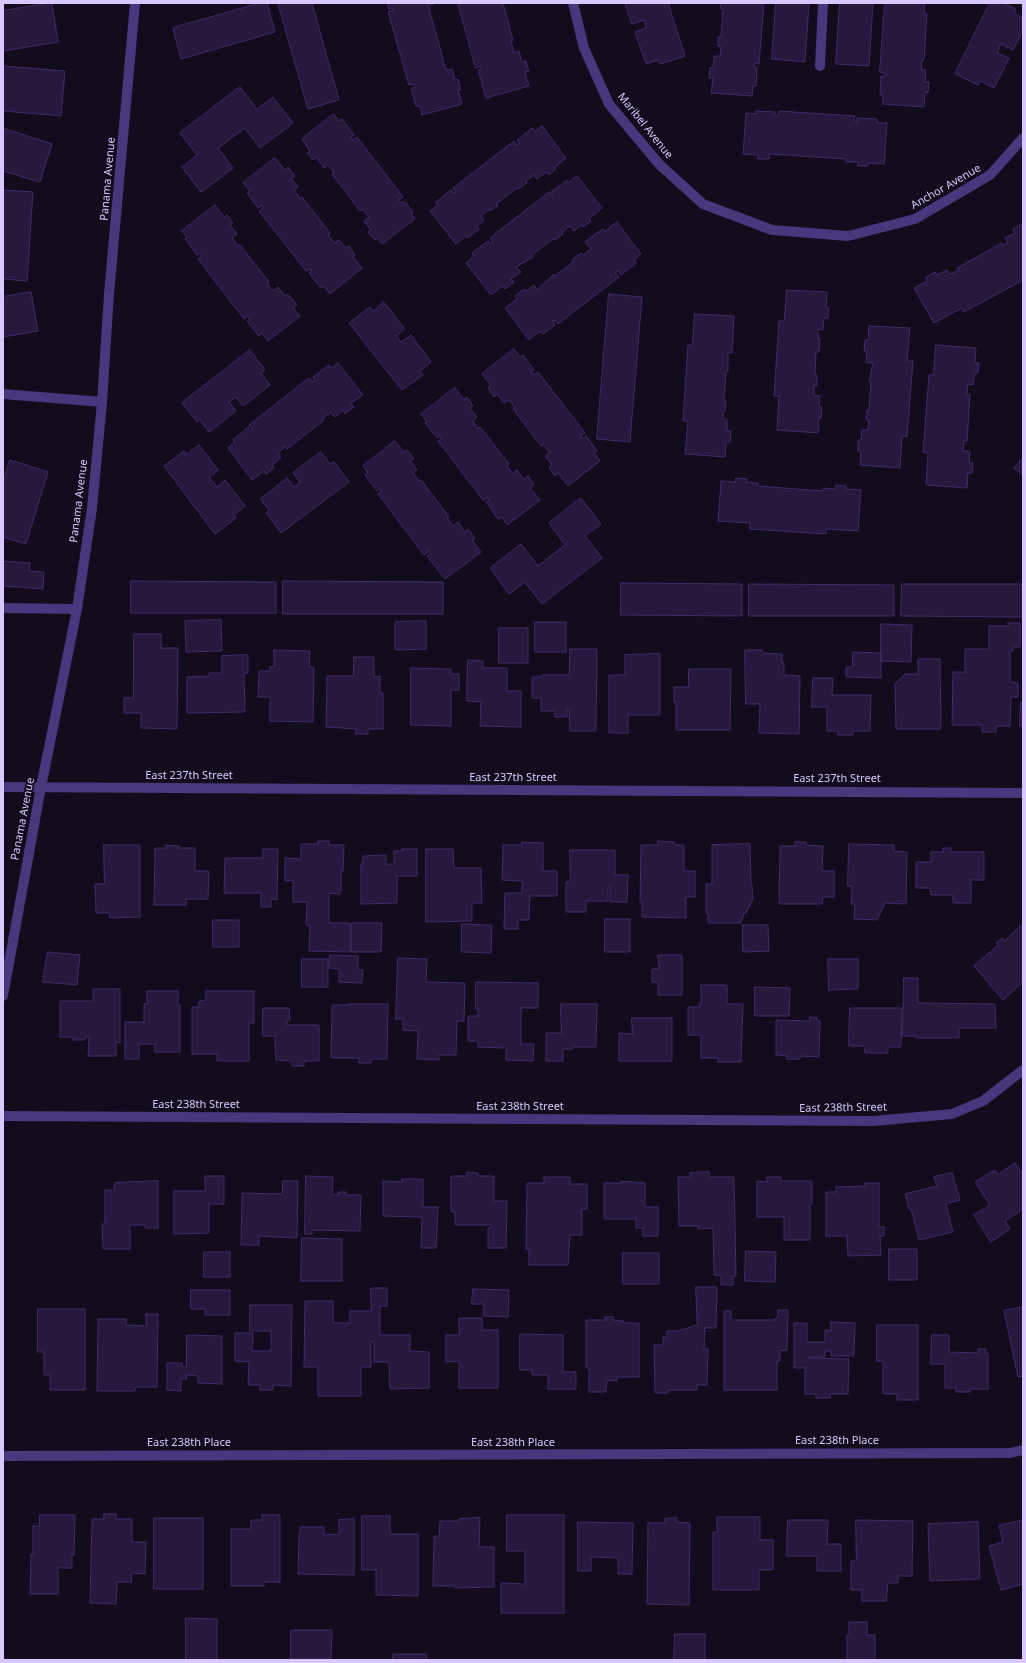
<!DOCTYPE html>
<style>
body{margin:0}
#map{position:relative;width:1026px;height:1663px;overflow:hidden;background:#120c1d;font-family:"Noto Sans",sans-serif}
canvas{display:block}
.frame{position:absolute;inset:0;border:4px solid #d9c8ff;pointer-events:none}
</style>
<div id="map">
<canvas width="1026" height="1663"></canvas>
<div class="frame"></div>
</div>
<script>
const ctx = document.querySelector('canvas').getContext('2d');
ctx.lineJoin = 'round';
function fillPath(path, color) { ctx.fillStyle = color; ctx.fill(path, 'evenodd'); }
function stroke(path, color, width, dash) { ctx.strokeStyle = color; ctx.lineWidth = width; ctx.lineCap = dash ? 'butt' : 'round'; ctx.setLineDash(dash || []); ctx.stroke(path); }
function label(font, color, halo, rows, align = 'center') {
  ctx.font = font + ' "Noto Sans",sans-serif'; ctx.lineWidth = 3.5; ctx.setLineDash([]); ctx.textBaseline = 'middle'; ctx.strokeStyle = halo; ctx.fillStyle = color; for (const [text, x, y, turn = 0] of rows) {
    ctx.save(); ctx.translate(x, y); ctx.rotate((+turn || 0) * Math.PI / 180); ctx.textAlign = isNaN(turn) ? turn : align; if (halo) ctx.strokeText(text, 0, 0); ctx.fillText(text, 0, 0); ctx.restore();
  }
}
const building = new Path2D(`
 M52,3l6,39 -55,9v-40z
 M260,3h7l8,29 -94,27 -8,-31z
 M282,3h30l27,97 -31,9 -30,-105z
 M388,3h46v1l-6,1 18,65 6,-1 3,11 3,-1 3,11h-3l4,14 -40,11 -2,-9h-4l-5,-18h4l-1,-4 -5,1 -21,-73 5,-2v-2l-4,1z
 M458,3h45l10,37 -2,1 3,12 5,-2 3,11 4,-1 3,10 -4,1 4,14 -43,12 -8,-28 4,-1 -1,-3 -5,2z
 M625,3h43l17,53 -25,8 -2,-4 -12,4 -11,-32 11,-4 -2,-8 -12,4z
 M721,3h43l-5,61 -5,-1v4h3l-1,19h-3l-1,10 -41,-3 2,-15h-4l1,-11 3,1 1,-12h6l1,-9 -3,-1v-9h3l2,-28h-2z
 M776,3h33l-4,59 -33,-3z
 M840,3h33l-4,63 -33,-2z
 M885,3h46h-6l-1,11h3l-3,46h-2l-1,10h5l-1,12h4l-1,11 -3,-1 -1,15 -41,-3v-9h-3l1,-19h4v-3l-5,-1z
 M990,3h14l12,6 -2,4 9,5v12l-10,20 -12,-6 -4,9 12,5 -15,30 -14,-7 -2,4 -23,-11z
 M3,66l62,5 -4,45 -58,-5z
 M240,87l17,22 16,-12 20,26 -33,25 -15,-20 -27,20 15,20 -32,24 -19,-25 15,-12 -17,-22z
 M756,111l19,1v3l3,1 1,-5 76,5 -1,5 3,1v-4l20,1v4h10l-3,41 -16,-1v3h-10v-4h-12v-3l-77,-5v5h-11v-4l-15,-1 3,-41 10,1z
 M334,114l5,7 3,-2 12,16 -3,2 2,3 4,-3 46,60 -4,3 2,3 3,-2 9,11 -2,2 4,5 -33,25 -5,-6 -2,2 -7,-8 3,-2 -7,-9 5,-4 -7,-8 -2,2 -28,-37 2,-2 -6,-7 -4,3 -8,-11 -3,3 -6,-7 3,-2 -8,-12z
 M542,126l24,32 -11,9 1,2 -7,6 -3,-3 -9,7 -3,-4 -8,6 1,2 -9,6 -1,-1 -21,16 2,2 -8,5 -1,-1 -8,6 3,4 -7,6 2,3 -12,9 -1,-2 -10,8 -26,-33 8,-6 -2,-3 15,-12 3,3 2,-1 -3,-4 61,-47 2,4 4,-2 -3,-3 15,-12 3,3z
 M3,128l49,16 -12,38 -37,-11z
 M275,158l10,12 3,-3 7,9 -4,2 7,9 -4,3 6,9 2,-2 28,36 -2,2 7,8 4,-3 7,8 3,-2 6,9 -2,2 9,11 -32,26 -6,-8 -3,2 -12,-15 3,-2 -2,-2 -4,2 -47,-60 4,-3 -1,-3 -4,3 -11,-15 3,-2 -7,-8z
 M577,176l25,32 -13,11 2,2 -8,6 -1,-2 -8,6 -4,-5 -8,6 1,2 -8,6 -1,-2 -22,17 1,2 -17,10 5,5 -10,7 3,3 -9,7 -3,-3 -11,9 -25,-32 8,-7 -2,-3 16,-12 3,3 2,-2 -3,-4 59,-46 3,4 2,-1 -3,-3 16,-12 2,2z
 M3,190l30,2 -6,89 -24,-2z
 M215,205l9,12 3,-2 6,8 -3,2 7,9 -5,4 6,8 2,-1 29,37 -2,1 6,8 5,-4 7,9 3,-2 9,11 -4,3 7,8 -32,25 -6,-8 -3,3 -12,-15 3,-2 -2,-3 -4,3 -46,-60 4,-4 -2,-2 -3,2 -12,-16 2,-2 -5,-6z
 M617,222l24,32 -7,6 2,3 -15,12 -3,-4 -3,2 4,4 -61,47 -3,-4 -2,1 2,4 -12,9 -3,-3 -11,9 -24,-32 12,-9 -2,-3 9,-7 2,2 8,-6 3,5 17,-16 1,2 18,-14 -1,-2 9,-7 2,2 8,-6 -6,-7 17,-13 3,2z
 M1023,224v56l-59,32 -2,-4 -28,15 -20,-35 13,-7 -1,-4 9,-5 2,3 10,-5 3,4 9,-4 -2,-2 45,-25 1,3 5,-3 -3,-5 10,-5 -2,-4z
 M787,290l40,2 -1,15 3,1 -1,10h-4l-1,12 -5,-1v9h2l-1,14h-3l-1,22 2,1v11l-3,-1v10l6,1 -1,11h3l-1,11 -2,-1 -1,16 -41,-3 2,-34h-5l5,-75h5z
 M31,292l7,39 -35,6v-40z
 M609,294l33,3 -12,145 -33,-3z
 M384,302l21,27 -9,7 5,6 10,-7 20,27 -11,9 3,4 -21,15 -53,-67 21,-16 3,4z
 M695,314l39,2 -2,37 -4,-1v19h-2l-2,29 2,1 -1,10h-2v8h4v12h4l-1,11h-4l-1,15 -40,-3 3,-32 -5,-1 5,-76h4z
 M869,326l41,2 -3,33h6l-6,76 -5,-1 -2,32 -40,-3 1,-14h-3v-11h3l1,-10h6l1,-10h-3l1,-10h2l2,-28h-2l4,-19 -7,-1 1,-11h-3l1,-11h3z
 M936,345l40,3 -1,15h4l-1,10h-3l-2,12 -5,-1 -1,10 3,1 -3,46 -3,-1 -1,11h7l-1,12h4l-1,10h-4l-1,15 -41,-3 2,-32 -5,-1 6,-77h4z
 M514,349l6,8 3,-2 11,15 -3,2 3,3 4,-3 47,61 -4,2 2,4 3,-3 11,15 -3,2 6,8 -32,25 -10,-13 -3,3 -6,-9 3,-2 -7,-9 5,-3 -7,-8 -2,1 -28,-37 2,-1 -6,-8 -5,3 -7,-9 -3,3 -6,-9 3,-2 -9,-12z
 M250,350l15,20 -4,3 9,12 -27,21 -7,-9 -7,5 7,9 -27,21 -9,-12 -3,2 -15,-19z
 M338,363l25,32 -12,8 3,4 -9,7 -2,-4 -8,7 -4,-5 -9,7 2,1 -37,29 -2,-2 -7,6 3,5 -9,7 2,3 -8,6 -2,-3 -12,9 -24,-32 7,-6 -2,-2 15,-13 3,4 2,-2 -4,-4 60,-47 4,4 2,-2 -2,-3 16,-12 2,3z
 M455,388l9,12 3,-3 6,9 -3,2 7,9 -4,4 5,8 2,-2 29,37 -2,2 6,8 4,-4 7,9 4,-3 6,9 -4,3 10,12 -33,25 -5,-8 -4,2 -12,-17 3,-2 -2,-2 -4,2 -45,-59 4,-3 -2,-2 -3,2 -12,-15 2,-1 -6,-8z
 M395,441l9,11 3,-2 7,8 -4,3 7,9 -4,3 6,8 2,-1 28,37 -2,1 6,8 5,-4 7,10 3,-3 7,9 -3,2 9,12 -36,27 -18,-23 4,-2 -2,-3 -5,4 -46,-61 4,-3 -2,-2 -3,2 -12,-16 3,-2 -5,-7z
 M199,445l19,25 -9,7 8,10 8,-7 20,26 -11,9 2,3 -21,16 -51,-68 20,-15 3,3z
 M321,452l9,12 4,-2 15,20 -68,51 -15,-20 3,-3 -9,-11 27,-21 7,9 6,-5 -7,-9z
 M1023,458v17l-9,-7z
 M10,460l38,12 -22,72 -23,-7v-54z
 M736,478l11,1 -1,3 12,1v3l65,5v-3l12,1 1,-4 10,1v3l15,1 -3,41 -32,-2v5l-76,-5v-6l-32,-2 3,-40 14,1z
 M581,498l20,26 -16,12 17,22 -60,46 -17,-22 -16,12 -19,-26 31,-24 17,22 27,-21 -16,-22z
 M3,561l27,2 -1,8 15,1 -1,17 -40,-3z
 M131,581l145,1v31h-145z
 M283,581l160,1v32h-160z
 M621,583l121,1v32l-121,-1z
 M749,584l145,1v31h-145z
 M902,584h121v33l-122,-1z
 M221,620l1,31 -36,1 -1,-31z
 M426,621v28l-31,1v-28z
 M535,622h31v30h-31z
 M1008,623h12v24h-7v4h-3v31l8,1v14h-7l-1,29h-14v6h-14v-7h-30l1,-53h12v-23h24v-23h19z
 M881,624l31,1 -1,37 -30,-1z
 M499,628h29v35h-29z
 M134,634h27v14h17l-1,81 -36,-1v-15h-17v-15h9z
 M570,649h27l-1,82h-26l-1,-21h-2v7h-12l-1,-6h-13v-13h-9v-21h10v-2h27z
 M274,650l36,1 -1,16h5l-1,55 -43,-1v-24h-12l1,-26h11v-4l4,-1z
 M745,650h17v3l20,1v9h2v12l16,1 -1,58 -40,-1 1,-29h-14z
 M853,652l28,1v25l-35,-1v-10h6z
 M660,654v61h-32v18h-19v-58h16v-20z
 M248,655v18h-4l1,39 -58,1v-36l22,-1v-3h13v-17z
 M354,657h20v20l6,-1v17h3v36h-15v5h-13l1,-5 -30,-2 1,-51h26z
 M918,659h22l1,70h-45l-1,-45 10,-10h13z
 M468,660l15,1v7h24v23h14v36l-41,-1 1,-24 -14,-1z
 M411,668l40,1v5h8v16h-8v36l-40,-1z
 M689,669h42l-1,61h-54v-28h-2v-15h14z
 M813,678h20l-1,17h39l-1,36h-17v4h-15v-4h-11v-24h-15z
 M1021,702l2,1v23h-3z
 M318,841h11v4h15l-1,26h-2v20l-2,3 -10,-1v30h21v29l-41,-1 1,-26h-4l1,-23h-14v-22l-8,1v-23l16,1v-15h17z
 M658,841l16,1v3h10v26h11v26h-9v21l-44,-1v-15h-2l1,-57h17z
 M522,842l21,1v28h14v25h-27l-1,24h-11v9h-14l1,-36h17v-12l-20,-1 1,-35h19z
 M795,842h11v3l17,1 -1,25h12v26h-11l-1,7h-43l1,-58h15z
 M750,844l1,41h1l1,14 -7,14h-2l-3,10h-33v-10h-2v-29h6v-39z
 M849,844l45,1v6l13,1 -1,52 -21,-1 -8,17 -23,-1 1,-15h-4l1,-18h-4z
 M104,845h36v72l-30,1 -1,-5h-13l-1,-29h9z
 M166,845l13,1v2h16v23h14l-1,28h-22v6h-32l1,-57h11z
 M943,848h8v4h33v28h-13v23h-18v-8h-22l-1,-7h-14v-26h15v-10h12z
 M263,849h15l-1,51 -6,-1v8h-10v-14h-37l1,-35h38z
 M402,849h15v27h-20v27l-36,1v-40h2v-8l23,-1v9h8v-13h8z
 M426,849h27l1,19h27l1,35h-10v18l-46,1z
 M570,850h45v25h13l-1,27h-17v-17l-2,1v15h-22v11h-20v-30l4,-1z
 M605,919h25v33h-25z
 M213,920h26v27h-26z
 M352,923h30l-1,29h-29z
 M462,924l30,1 -1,28 -29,-1z
 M1023,924v58l-20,18 -29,-34 24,-21 -2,-2 6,-5 2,3z
 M743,925h25l1,26 -26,1z
 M48,952l32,3 -3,30 -34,-3z
 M330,955l28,1v14h5l-1,13 -23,-1v-13l-10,-1z
 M658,955h24v40h-24v-13h-6v-13l7,-1z
 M398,958l29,1 -1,23 39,1 -1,38h-7l-1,34h-17v5l-22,-1 1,-28 -15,-1v-11h-7z
 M302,959h26v28h-26z
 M828,959h30v30l-29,1z
 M904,978h14v25l77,1 1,24h-37v10h-43v-2h-13z
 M476,982l62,1v25h-17v36h13l-1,17 -27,-1v-12l-28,-1v-6h-10v-25h10v-7h-2z
 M701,985h26v19h16l-2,58h-23v-4h-17v-23h-13v-28h12l-1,-4h2z
 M755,987l35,1 -1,28h-34z
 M93,989h27v54l-4,-1v14h-28l1,-19h-4v3h-12v-3h-13v-36h33z
 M147,991h31v14h2v47h-25v-8h-16v15h-14v-37h19v-18h3z
 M206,991h48v32h-5v38h-32v-7h-25v-47h7v-6l7,-1z
 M348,1004h40l-1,55h-16v4h-12v-5h-28l1,-53h16z
 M561,1004h36l-1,43h-23v2h-10v12h-17v-28h15z
 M263,1008h26l1,13h-3v4h32v36h-15v5h-12v-5l-16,-1 -1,-24h-12z
 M850,1008h52l-1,39h-13v6h-23l-1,-7h-15z
 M810,1017l7,1v3h3l-1,36 -19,-1v3h-13v-3l-11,-1v-35l34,1z
 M632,1018h40v43h-53v-28l13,1z
 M1015,1163l8,12v34l-18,12 5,8 -19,13 -17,-27 16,-10 -15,-23 20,-12 3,4z
 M467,1172l11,1v3h16v25h13l-1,47h-18v-20h3v-3h-36v-13h-4v-36h16z
 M709,1172v5h25l2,99h-3v9h-12v-9l-7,-1 -1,-47 -15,1 1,-3h-20l-1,-49h12v-4z
 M952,1173l8,27 -14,4 7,28 -34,8 -8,-31h-2l-4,-15 32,-8 -3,-9z
 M205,1176h19v28h-15v29l-35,1v-43h31z
 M306,1176l27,1 -1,18h6v-3h8v3h15l-1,36 -48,-1v4h-7z
 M544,1177h26v7h17v25h-5v26h-12l-2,30h-39v-16h-3l1,-66h17z
 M767,1177h14v4h31v23l-2,1v35h-26v-23h-27v-36l10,1z
 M402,1179h21v28h15l-2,41h-15l1,-31 -39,-1v-35l19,1z
 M158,1181v47h-13v-3h-15v24h-27l-1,-25h3v-34h9l1,-7z
 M283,1181h15l-1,57 -38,-2v9h-18l1,-52 40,1z
 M621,1181l24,2v24h13v29h-15v-8h-7v-9h-32v-36h17z
 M865,1183h14v44h5v9h-4l1,19 -33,1 -1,-20h-21v-44h10v-5l29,-1z
 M302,1238l40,1v42h-41z
 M889,1249h28v31h-28z
 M746,1251l30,1 -1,30 -30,-1z
 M204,1252h26v25h-26z
 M623,1253h36v31h-36z
 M696,1287h21l-1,41h-11l-1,21h4l-1,36h-10v5h-29v3h-13l-1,-48h9v-8h4v-6h11l19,-6z
 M371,1288h16v18h-7v29h30v16l19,1v36l-39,1 -1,-27h-15v-21l-3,1v25h-10v29h-43v-29h-14l1,-66h28v22h17v-12h21z
 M473,1289l36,1 -1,27 -25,-1 1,-12h-12z
 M191,1290h39v25h-25v-6h-14z
 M250,1305h42l-1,81 -18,-1v5h-13v-5h-12l1,-23 -14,-1v-28h18l-1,18h19v-20h-21z
 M1023,1307v69l-5,1 -14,-66z
 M38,1309h47v81h-35v-15h-6v-23h-6z
 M778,1310h10l-1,40 -7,1v10h-3v29h-53v-79h7v7l3,2h40l4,-4z
 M146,1314h12l-1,73h-21l-1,4h-38l1,-72h28v6l20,1z
 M605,1317h8v3l11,1v2h15v54h-22v4l-10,-1 -1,12h-17v-24h-3v-48h19z
 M459,1318h23v12h16v58h-39v-27l-13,1v-27h13z
 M831,1322l24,1 -1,33h-23v-5h-6v6h-17v1l41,1 -1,35h-18v4h-14v-4h-11v-26h-11v-45h13v19h18v-12l6,1z
 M877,1325h41v75h-21v-6h-14v-33h-6z
 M520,1334l43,1v37h13v17h-28v-14h-16v-5h-12z
 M187,1335l35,1v48l-24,-1v-7l-12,-1 1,4h-6v12l-14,-1v-27h15v4h4z
 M932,1335h17v17l29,1v-4h8l-1,4h3v36h-18v3h-14v-4h-11v-24h-14z
 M104,1514h12v5h16v23h14l-1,32 -14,-1 1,9h-15l-1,22 -26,-1 2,-84h12z
 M40,1515h35l-1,40h-2v13h-14v26h-28l1,-40h2v-28h6z
 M262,1515h18v67h-16v4h-33v-57h20v-9h11z
 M507,1515h57v98h-63v-30l24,1v-33h-18z
 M362,1516h28v18h28v62l-42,-1v-25h-14z
 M717,1517h43v23h13v30h-14v20h-46v-58h4z
 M154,1518h49v71h-49z
 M480,1518l-1,29h15v40l-39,1v-2h-22l1,-50h5l1,-15h18l1,-2z
 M677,1518v4l13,1 -1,82 -42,-1 1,-81h17v-4z
 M354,1519v56l-56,-1 1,-40h1v-7h24v8l15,-1v-14z
 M788,1520h40l-1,24h14v27h-24v-15h-30z
 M856,1520l57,1 -1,55h-14v7h-10l-2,18h-24v-11h-11v-29h5z
 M1023,1520v64l-22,6 -12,-44 14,-4 -4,-16z
 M578,1522l55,1 -1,51h-14v-16l-27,-1v14h-13z
 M978,1522l2,57 -50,2 -2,-57z
 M186,1618l31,1v41h-31z
 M849,1622h18v13h8v25h-28v-25h2z
 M291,1630h41l-1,29h-40z
 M675,1634h30v26h-31z
 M393,1654h33l1,6h-34z`);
fillPath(building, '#27183e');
stroke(building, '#432a6a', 1);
stroke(new Path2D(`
 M820,66l3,-63
 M3,608l74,1`), '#47377c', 10);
stroke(new Path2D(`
 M573,3l11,45 25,56 50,60 44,40 69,26 76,6 67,-17 75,-44 33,-37
 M3,394l99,8
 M3,787l1020,6
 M3,996l38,-209 36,-178 15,-101 10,-106 7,-108 26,-291
 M3,1116l870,5 79,-7 31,-13 40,-31
 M3,1456l1007,-3 13,-3`), '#47377c', 10);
label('11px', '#d9c8ff', '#120c1d', [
 ["Maribel Avenue",645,126,51],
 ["Panama Avenue",108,179,-85],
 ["Anchor Avenue",946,187,-30],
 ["Panama Avenue",79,501,-83],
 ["East 237th Street",189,776],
 ["East 237th Street",513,778],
 ["East 237th Street",837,779],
 ["Panama Avenue",23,819,-79],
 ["East 238th Street",196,1105],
 ["East 238th Street",520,1107],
 ["East 238th Street",843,1108,-1],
 ["East 238th Place",837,1441],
 ["East 238th Place",189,1443],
 ["East 238th Place",513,1443]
]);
</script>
